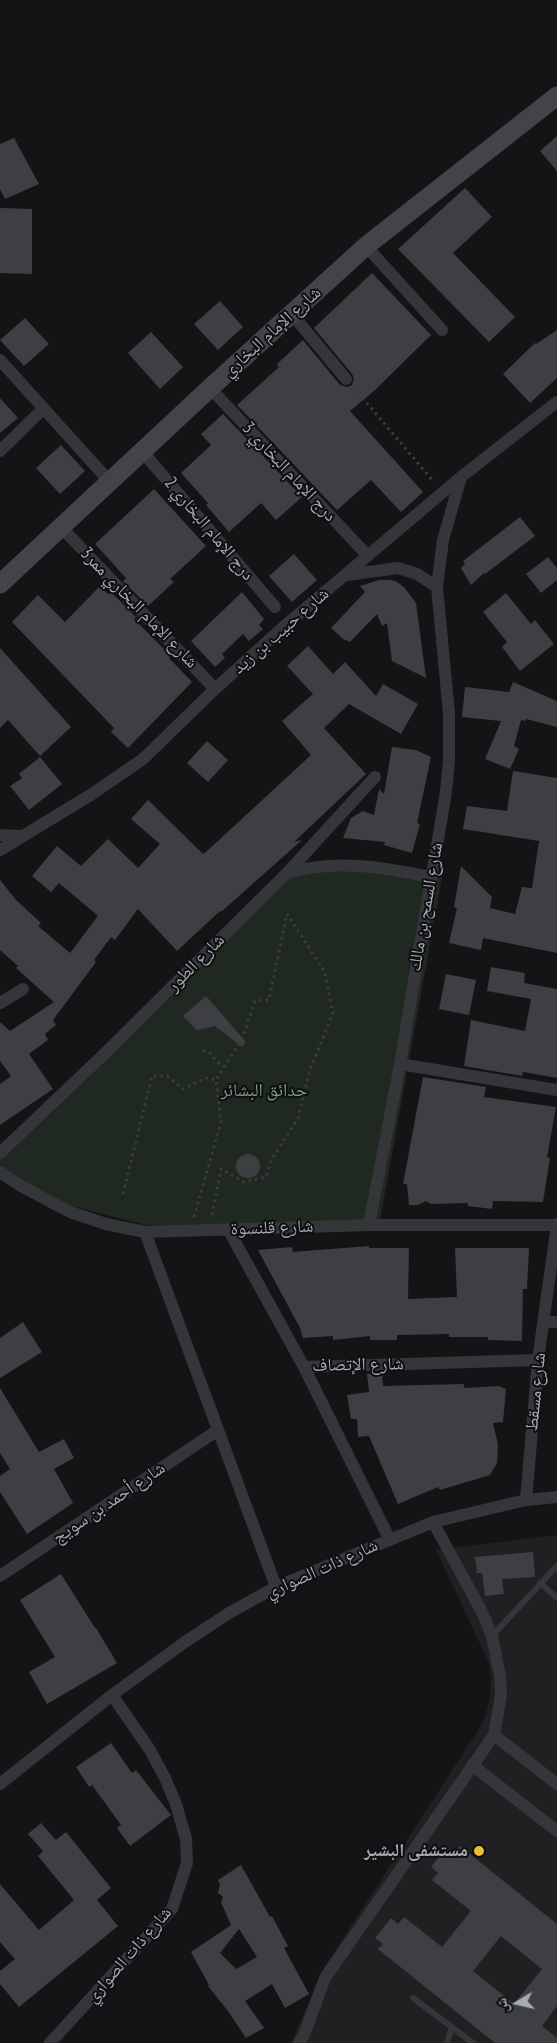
<!DOCTYPE html>
<meta charset="utf-8">
<style>
body{margin:0}
#map{position:relative;width:557px;height:2043px;overflow:hidden;background:#141416;font-family:"PT Sans Narrow","Noto Naskh Arabic",sans-serif}
canvas{display:block}
.north{position:absolute;left:492px;top:1978px;width:50px;height:50px;-webkit-text-stroke:4px #0f0f11;paint-order:stroke;rotate:261deg;font-size:14px;font-weight:700;line-height:20px;text-align:center;color:#a6aab5}
.north::after{content:'';display:block;margin:auto;width:18px;height:22px;background:#a6aab5;clip-path:polygon(50% 0,100% 100%,50% 72%,0 100%)}
</style>
<div id="map">
<canvas width="557" height="2043"></canvas>
<div class="north">ش</div>
</div>
<script>
const ctx = document.querySelector('canvas').getContext('2d');
ctx.lineJoin = 'round';
function fillPath(path, color) { ctx.fillStyle = color; ctx.fill(path, 'evenodd'); }
function stroke(path, color, width, dash) { ctx.strokeStyle = color; ctx.lineWidth = width; ctx.lineCap = dash ? 'butt' : 'round'; ctx.setLineDash(dash || []); ctx.stroke(path); }
function label(font, color, halo, rows, align = 'center') {
  ctx.font = font + ' "PT Sans Narrow","Noto Naskh Arabic",sans-serif'; ctx.lineWidth = 4; ctx.setLineDash([]); ctx.textBaseline = 'middle'; ctx.strokeStyle = halo; ctx.fillStyle = color; for (const [text, x, y, turn = 0] of rows) {
    ctx.save(); ctx.translate(x, y); ctx.rotate((+turn || 0) * Math.PI / 180); ctx.textAlign = isNaN(turn) ? turn : align; if (halo) ctx.strokeText(text, 0, 0); ctx.fillText(text, 0, 0); ctx.restore();
  }
}
fillPath(new Path2D(`
 M557,1535v508h-266l32,-74 154,-237 9,-17 4,-19 1,-18 -3,-17 -52,-111z`), '#202022');
fillPath(new Path2D(`
 M360,863l83,9 -64,354 -146,4 -88,-5 -77,-20 -68,-29v-22l291,-282z`), '#202822');
fillPath(new Path2D(`
 M557,136v35l-17,-20z
 M14,138l25,46 -34,15 -5,-10v-45z
 M465,188l27,29 -39,36 62,64 -26,25 -91,-93z
 M0,208l32,1v65l-32,-1z
 M372,273l59,62 -57,56 -24,20 73,81 -22,20 -30,-32 -34,30 -100,-105 42,-38 -2,-3 26,-24 37,45 7,2 5,-2 2,-7 -2,-4 -38,-46z
 M220,301l23,26 -25,23 -24,-26z
 M25,318l24,26 -25,22 -24,-26z
 M557,330v48l-27,25 -27,-29 32,-31 1,1z
 M151,332l32,35 -23,22 -32,-36z
 M0,398l18,20 -18,15z
 M223,414l79,83 -26,23 -15,-17 -32,29 -23,-27 2,-2 -27,-30 30,-28 -10,-11z
 M61,445l24,26 -25,23 -24,-26z
 M154,489l52,57 -36,33 4,3 -26,24 -25,-25 3,-3 -31,-34z
 M520,517l15,19 -50,38 -1,-1 -13,12 -10,-17 4,-4 -2,-3z
 M294,554l23,26 -25,22 -23,-26z
 M548,557l9,11v12l-16,13 -15,-19z
 M379,580h13l5,2 7,5 12,16 10,75 -34,-17 -5,-38 -5,3 -5,-12 -27,28 -7,-3 -12,-11 34,-36 -5,-6z
 M100,586l8,8 3,-2 25,25 -2,2 37,37 -2,2 23,24 -64,66 -17,-16 3,-4 -102,-106 26,-27 27,27z
 M242,592l22,27 -5,6 4,4 -14,12 -6,-7 -21,20 3,4 -10,9 -24,-26z
 M506,593l25,31 4,-4 19,24 -34,27 -18,-24 5,-5 -24,-30z
 M308,646l25,28 12,-12 31,34 7,-12 35,20 -17,30 -52,-30 -25,24 42,46 -72,68 8,-2 -81,72 -1,-1 -43,40 -39,-42 -23,31 -4,-3 -17,23 2,2 -43,58 3,5 -11,9 3,6 -19,14 24,35 -53,36v-41l11,-8 -11,-15v-39l10,9 44,-29 -38,-34 2,-2 -18,-16v-70l16,20 25,23 -3,3 32,27 28,-37 -39,-33 -8,9 -19,-16 25,-30 24,20 27,-27 30,29 22,-24 -29,-25 17,-19 55,54 3,-2 105,-97 -29,-34 31,-27 -26,-28z
 M0,648l71,79 -31,29 -32,-36 -8,8z
 M513,682l44,19v26l-31,-8 -1,2 -4,-1 -7,26 5,3 -9,20 -25,-10 16,-38 -39,-4 3,-30 44,5z
 M207,741l21,19 -20,22 -21,-19z
 M392,747l24,3 15,7 -14,66 3,1 -8,29 -28,-8 1,-3 -42,-4 8,-20 12,-7 11,4 5,-26 5,5z
 M40,757l22,27 -33,26 -19,-24 12,-8 -3,-4z
 M513,771l44,7v175l-74,-15 -2,12 -32,-7 8,-35 -3,-1 7,-41 31,31 -2,11 25,6 7,-27 10,1 7,-47 -76,-12 4,-23 40,5z
 M491,967l34,6 -1,10 33,6v89l-34,-6 -1,4 -58,-10 7,-46 54,11 6,-32 -44,-8z
 M446,974l30,6 -7,35 -30,-6z
 M206,996l40,46 -4,5 -27,-21 -18,4 -14,-14z
 M423,1077l63,10 -2,10 72,10 -9,50 3,1 -7,44 -50,-1 -1,8 -24,-3v-3l-37,1 -5,-3 -8,4h-9l-2,-21h-4z
 M236 1166a12 12 0 1 1 24 0a12 12 0 1 1-24 0Z
 M369,1246v2h40l-1,51 49,-2 -2,-49h74l-2,41h-4l-1,52 -34,-1v-3h-39v-3l-52,1v5h-27v-4l-37,4v-4l-30,2 -3,-10 -42,-78 34,-3 1,5z
 M23,1322l19,30 -42,26v-40z
 M382,1373l1,13 81,-2v4l35,-2 7,3 -3,33 -10,1 5,22 -1,18 -7,12 -50,15 -2,-3 -40,17 -29,-68 -11,1 -1,-18h-6l-4,-24 22,-3 -2,-18z
 M0,1388l39,64 25,-13 10,19 -20,11 19,34 -46,31 -27,-42v-16l10,-7 -10,-16z
 M533,1552l2,25 -33,2 2,15 -19,2 -3,-23h-5l-2,-16z
 M61,1574l34,54h1l21,35 -70,41 -18,-32 26,-15 -35,-57z
 M111,1743l21,30 4,-3 35,45 -41,31 -13,-18 4,-3 -29,-40 -3,2 -13,-20z
 M41,1823l15,17 10,-8 45,56 -14,12 21,26 -99,81 -19,-23v-13l15,-12 -15,-17v-58l39,46 35,-30 -36,-44 5,-5 -15,-17z
 M460,1846l97,78v82l-15,20 15,12v5h-62l-117,-94 5,-5 -8,-6 16,-20 7,6 6,-7 38,30 29,-36 -39,-31 6,-7 -7,-6 15,-19 7,6zM501,1936l41,33 -28,35 -41,-33z
 M241,1865l29,52 2,-1 16,30 -4,2 25,46 -24,14 -13,-24 -27,17 19,27 -18,10 -18,-27 -20,-25 1,-1 -18,-33 40,-27 -10,-23 2,-5 -5,-4 2,-8 -2,-5zM239,1929l18,28 -21,12 -16,-16z`), '#3e3f43');
stroke(new Path2D(`
 M354,388l80,94
 M203,1051l6,1 8,10 7,5
 M123,1194l29,-118h15l16,13 23,-11 10,2
 M212,1215l9,-46 23,13 22,-5 6,-18 26,-41 12,-48 23,-57 -8,-41 -38,-58
 M194,1217l27,-95 -5,-42 26,-41 13,-38 14,-1 18,-86`), '#3b3c41', 3, [2.5, 4]);
stroke(new Path2D(`
 M540,1583l17,15
 M492,1636l65,-70
 M413,1998l60,45
 M447,2043l5,-16`), '#35363a', 6);
stroke(new Path2D(`
 M366,246l76,84
 M291,313l55,66
 M0,360l110,122
 M210,388l158,168
 M0,451l43,-42
 M142,451l133,156
 M62,528l153,161
 M347,575l51,-7 19,6 20,13
 M0,835l22,1
 M0,850l92,-56 51,-35 72,-70 73,-66 173,-146 96,-75
 M287,873l88,-96
 M0,1003l23,-14
 M400,1064l157,26
 M0,1153l100,-95 187,-185c48,-14 95,-6 144,4
 M0,1172l21,14 49,26 36,12 39,8 224,-7h188
 M369,1225l31,-161 46,-272 3,-31v-47l-12,-127 6,-47 18,-63
 M228,1229l76,138 234,-7
 M145,1232l131,355
 M544,1322h13
 M304,1367l86,173
 M526,1500l12,-140 19,-136
 M0,1576l218,-146
 M494,1735l63,49
 M472,1765l85,66
 M0,1784l112,-89 73,-53 44,-29 47,-26 157,-65 93,-22 31,-3
 M50,2043l122,-134 15,-46 -1,-24 -10,-35 -11,-26 -15,-28 -38,-55
 M299,2043l5,-8 21,-57 169,-243 7,-40 -1,-19 -8,-40 -10,-24 -49,-90`), '#35363a', 12);
stroke(new Path2D(`
 M0,584l210,-196 156,-142 191,-150`), '#43444a', 19);
for (const [x, y, r, color] of [
 [479,1851,6,"#eabc37"]
]) { const dot = new Path2D(); dot.arc(x, y, r, 0, 2 * Math.PI); ctx.fillStyle = color; ctx.fill(dot); stroke(dot, '#0f0f11', 2); }
label('18px', '#a6aab5', '#0f0f11', [
 ["شارع الإمام البخاري",272,332,-42],
 ["درج الإمام البخاري 3",289,472,47],
 ["درج الإمام البخاري 2",209,529,50],
 ["شارع الإمام البخاري ممر3",139,608,46],
 ["شارع حبيب بن زيد",281,631,-41],
 ["شارع السمح بن مالك",426,907,-80],
 ["شارع الطور",196,963,-45],
 ["شارع قلنسوة",272,1228,-2],
 ["شارع الإتصاف",358,1365,-1],
 ["شارع مسقط",536,1392,-84],
 ["شارع أحمد بن سويج",109,1503,-34],
 ["شارع ذات الصواري",322,1569,-24],
 ["شارع ذات الصواري",129,1955,-49]
]);
label('18px', '#7ea082', '#0f0f11', [
 ["حدائق البشائر",264,1091]
]);
label('bold 18px', '#a6aab5', '#0f0f11', [
 ["مستشفى البشير",468,1851]
], 'right');
</script>
